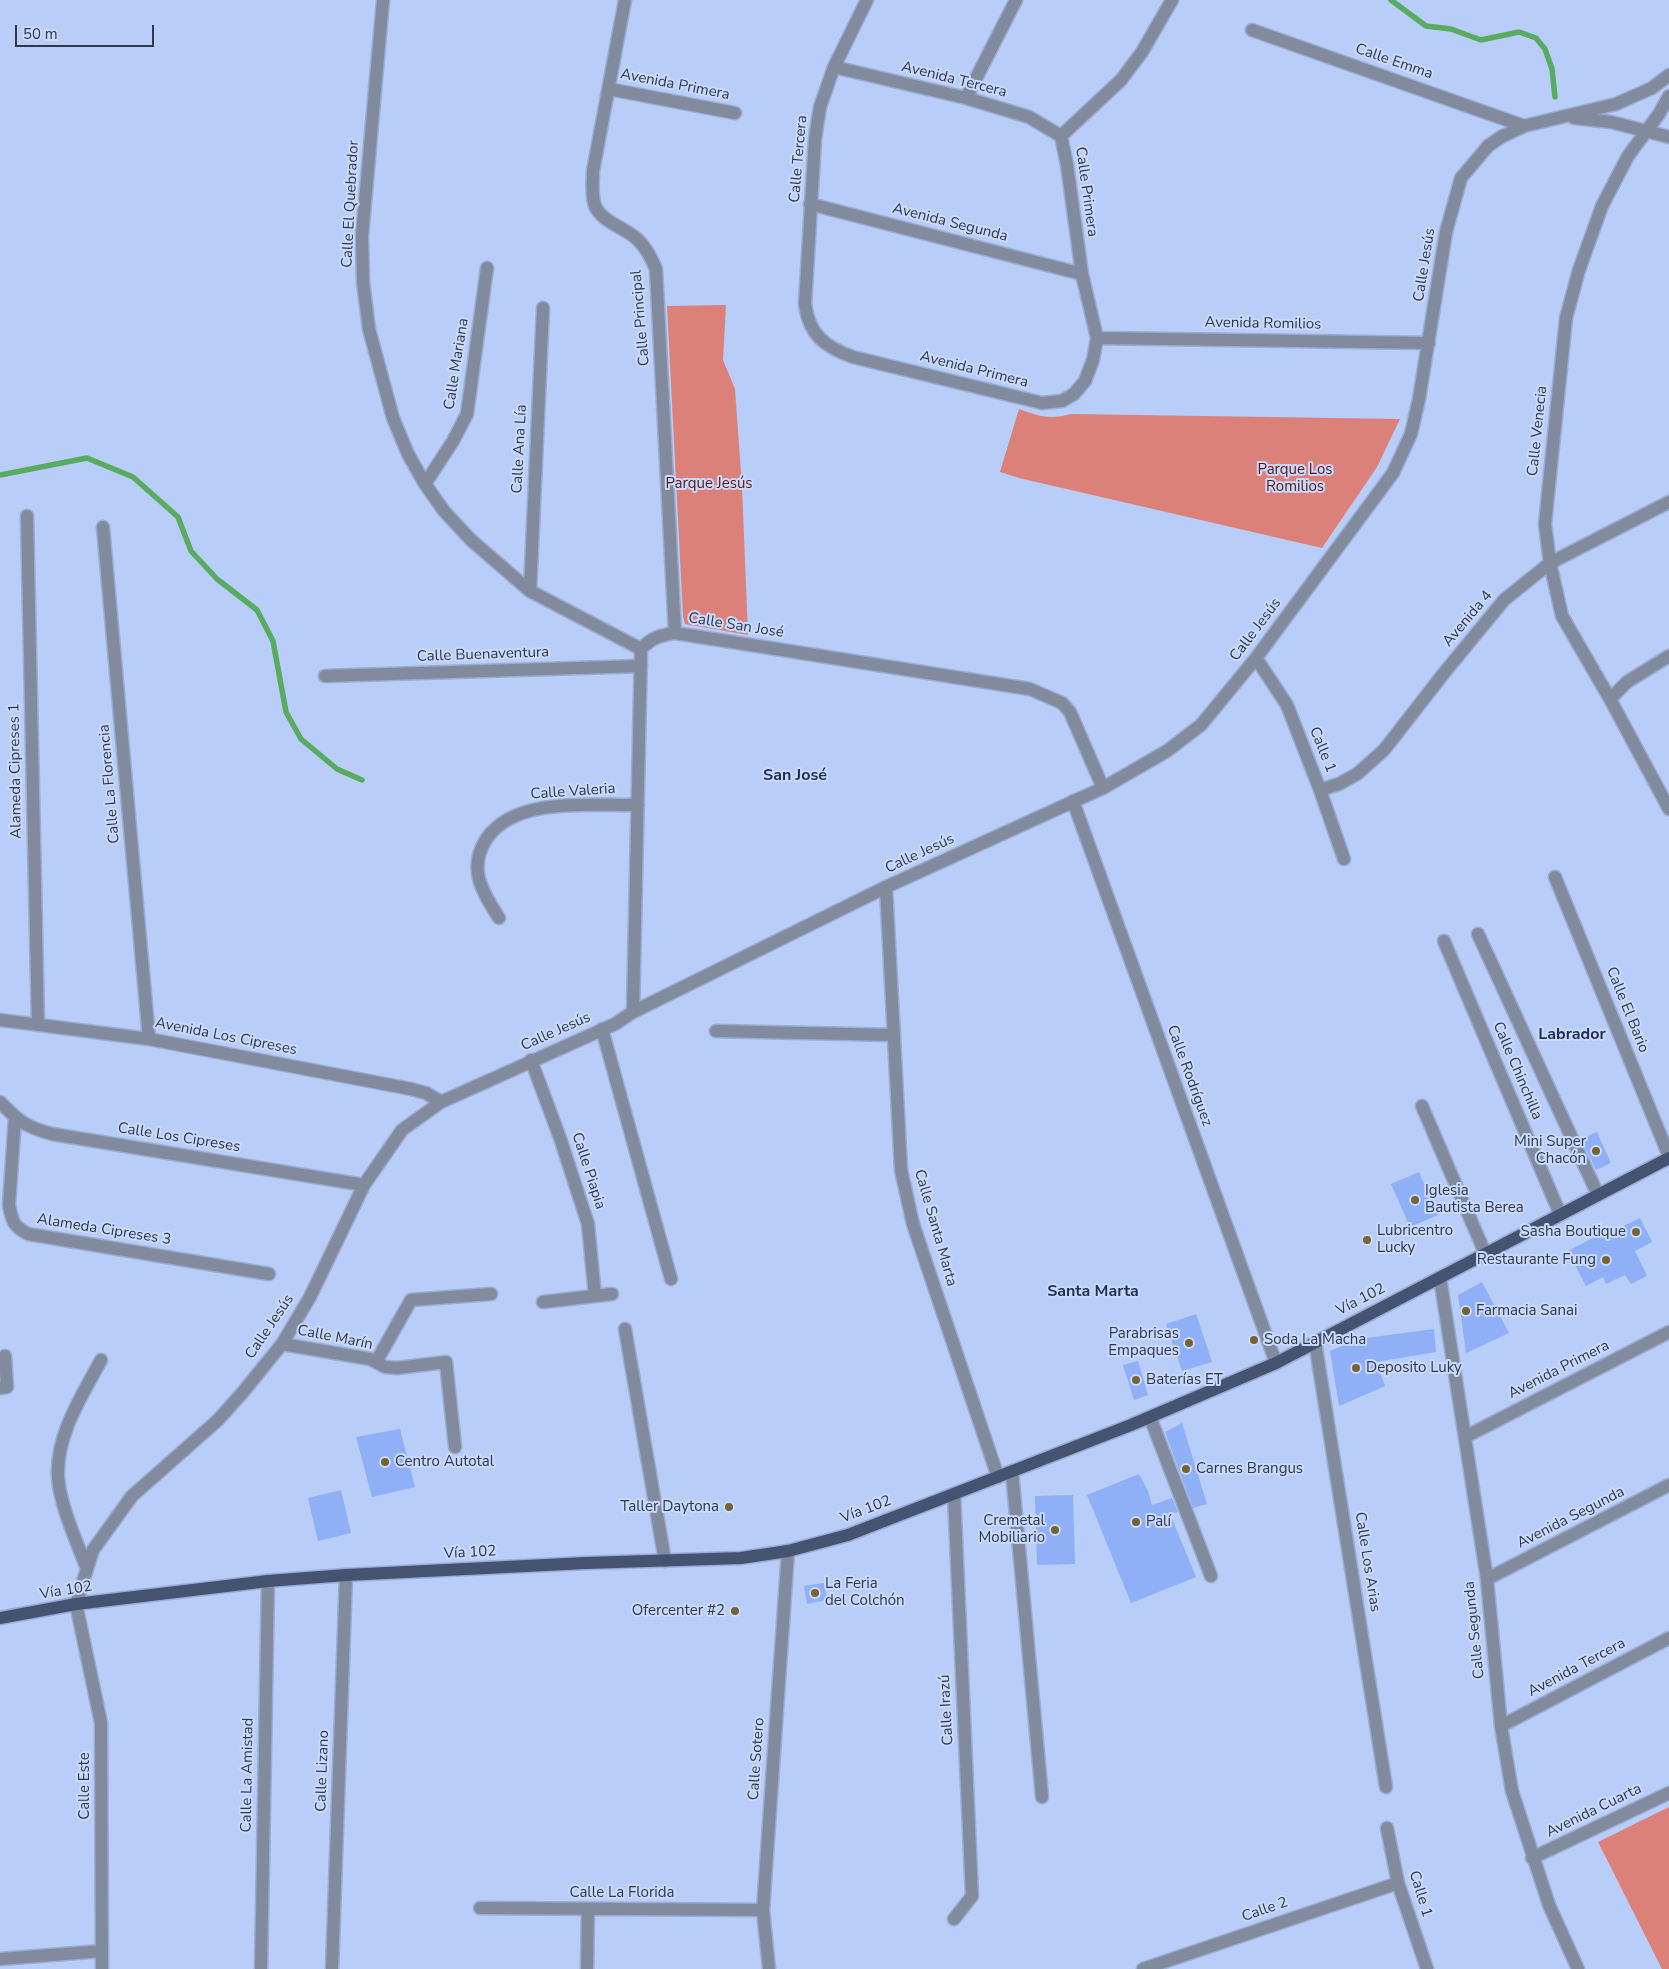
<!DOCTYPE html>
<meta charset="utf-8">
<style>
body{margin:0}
#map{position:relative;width:1669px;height:1969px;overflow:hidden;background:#b8cdf8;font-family:"Nunito Sans",sans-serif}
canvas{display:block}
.scale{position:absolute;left:15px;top:25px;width:139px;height:22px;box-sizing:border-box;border:2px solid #2f3748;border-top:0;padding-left:6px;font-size:15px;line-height:18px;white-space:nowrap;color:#2f3748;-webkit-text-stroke:4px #c9dafd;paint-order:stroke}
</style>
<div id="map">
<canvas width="1669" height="1969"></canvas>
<div class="scale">50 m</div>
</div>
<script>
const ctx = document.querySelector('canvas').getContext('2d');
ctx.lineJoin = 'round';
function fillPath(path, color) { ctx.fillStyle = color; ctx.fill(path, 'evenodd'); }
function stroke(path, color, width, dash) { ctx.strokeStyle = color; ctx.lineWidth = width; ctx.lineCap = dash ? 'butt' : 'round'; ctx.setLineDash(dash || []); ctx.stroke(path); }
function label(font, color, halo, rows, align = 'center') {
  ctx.font = font + ' "Nunito Sans",sans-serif'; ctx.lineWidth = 4; ctx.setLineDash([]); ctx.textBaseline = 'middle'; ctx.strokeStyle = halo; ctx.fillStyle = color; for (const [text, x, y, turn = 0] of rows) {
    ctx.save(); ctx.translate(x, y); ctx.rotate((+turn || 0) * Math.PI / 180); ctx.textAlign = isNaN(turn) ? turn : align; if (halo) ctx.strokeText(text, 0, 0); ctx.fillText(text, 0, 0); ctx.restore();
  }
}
fillPath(new Path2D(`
 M726,305l-3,55 12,29 7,98 6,148 -63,-11 -2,-8 -16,-310z
 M1019,409c20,7 30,11 52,5l329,5 -23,48 -55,81 -303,-70 -19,-6z
 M1669,1807v162h-7l-64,-127z`), '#dc817a');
stroke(new Path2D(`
 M1391,0l35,26 25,3 30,11 38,-8 17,6 9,11 7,20 3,28
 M0,475l87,-17 46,19 45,40 13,34 26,28 40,31 16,31 13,71 15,27 36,30 25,11`), '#59ac5f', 5.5);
fillPath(new Path2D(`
 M1597,1132l14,31 -15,7 -15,-31z
 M1419,1172l19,43 -28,12 -19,-43z
 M1640,1218l12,24 -17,9 12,25 -16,8 -6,-9 -19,9 -3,-7 -17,9 -18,-35 36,-19 1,3z
 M1482,1282l27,51 -43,20 -8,-58z
 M1196,1314l16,48 -30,9 -16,-47z
 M1434,1329l2,23 -60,10 9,24 -46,20 -9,-55 35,-15 1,2z
 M1138,1361l10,34 -14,5 -11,-35z
 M1182,1423l25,81 -14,4 -28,-76z
 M400,1429l15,58 -43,10 -16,-60z
 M1139,1474l9,17 4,14 20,-7 6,14 -8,2 26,63 -65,26 -44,-108z
 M341,1490l10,43 -33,8 -10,-43z
 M1073,1495l2,69 -38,1 -2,-69z
 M824,1583l3,17 -20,4 -3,-18z`), '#8faff6');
const minor = new Path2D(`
 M383,0l-21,236 1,46 6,47 24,89 15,36 17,30 19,27 27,29 59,51 111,58
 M625,0l-32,171c0,11 -2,24 2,35 7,16 30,22 42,33 9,8 14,19 19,30l19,364
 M867,0l-33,67 -14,40 -5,32 -10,165c4,31 20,43 48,53l189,46 20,-2 12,-7 11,-13 8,-21 4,-22 -15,-64 -15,-109 -6,-29 60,-56 21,-28 30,-52
 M1252,30l272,96
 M834,67l132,31 63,19 32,19
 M609,89l126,24
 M1669,96l-10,18 -31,42 -26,50 -23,64 -13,48 -21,206 5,39 12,53 48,83 59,110
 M966,98l50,-98
 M1574,118l37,4 58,15
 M810,204l272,70
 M1097,338l332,5
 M425,484l28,-43 14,-27 20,-146
 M27,516l11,508
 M103,527l46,512
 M530,591l13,-283
 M1256,658l31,47 33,85 24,69
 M325,676l316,-10
 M1610,699l17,-17 42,-26
 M1320,790l19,-6 18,-10 27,-24 60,-77 60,-73 46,-37 119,-61
 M1073,801l203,562
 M1555,877l114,279
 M886,887l15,283 12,54 85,253
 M499,918c-17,-27 -32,-50 -12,-80 29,-42 105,-32 151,-33
 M1478,934l120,261
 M1444,941l116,273
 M633,1012l8,-363c10,-11 20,-14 34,-16l355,56 32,14 8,9 33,76
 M0,1020l149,19 262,50 15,4 15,9
 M602,1029l69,250
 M716,1031l177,4
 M531,1060l29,78 28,86 7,72
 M0,1102c18,19 26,25 52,32l312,51
 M1422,1106l63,147
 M15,1117l-6,88c3,16 4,21 19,29l241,40
 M1440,1278l47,301 14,147 11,65 37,114 29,64
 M543,1302l69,-8
 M625,1329l40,232
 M1315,1342l71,445
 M282,1344l88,15 15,8 12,1 49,-6 9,85
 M376,1362l35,-62 80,-6
 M0,1388l7,-1 -2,-31
 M1150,1417l61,159
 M1465,1437l204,-105
 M1012,1472l30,325
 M954,1494l18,402 -18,23
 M87,1569c-10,-27 -27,-63 -29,-92 -2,-43 24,-81 43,-117
 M1487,1579l182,-94
 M1501,1726l168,-88
 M1387,1828l11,55 29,86
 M1532,1858l137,-65
 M480,1908l283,2
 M0,1959l102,-8
 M102,1969l-1,-246 -25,-119 17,-54 39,-54 86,-76 25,-28 39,-48 28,-47 54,-112 38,-55 39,-28 174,-78 18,-12 253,-125 217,-99 64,-37 34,-26 55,-67 137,-185 18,-39 8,-35 27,-167 15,-54 27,-32 13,-9 23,-11 92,-22 36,-16 17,-13
 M261,1969l7,-388
 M332,1969l14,-394
 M587,1969l1,-60
 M769,1969l-6,-59 25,-359
 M1143,1969l255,-86`);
const major = new Path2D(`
 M0,1618l76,-14 192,-23 78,-6 240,-12 155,-5 47,-7 60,-16 283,-110 145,-62 393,-205`);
stroke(minor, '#9aacd1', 15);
stroke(major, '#9aacd1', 15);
stroke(minor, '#828a9d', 12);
stroke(major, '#455373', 12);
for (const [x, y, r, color] of [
 [1596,1151,5,"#786232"],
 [1415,1200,5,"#786232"],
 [1636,1232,5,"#786232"],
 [1367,1240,5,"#786232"],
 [1606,1260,5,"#786232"],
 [1466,1311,5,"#786232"],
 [1254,1340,5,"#786232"],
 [1189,1343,5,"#786232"],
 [1356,1368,5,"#786232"],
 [1136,1380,5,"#786232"],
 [385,1462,5,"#786232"],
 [1186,1469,5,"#786232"],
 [729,1507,5,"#786232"],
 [1136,1522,5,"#786232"],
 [1055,1530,5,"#786232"],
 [815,1593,5,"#786232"],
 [735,1611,5,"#786232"]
]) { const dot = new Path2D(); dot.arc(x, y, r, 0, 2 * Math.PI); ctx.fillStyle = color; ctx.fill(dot); stroke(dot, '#c9dafd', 2); }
label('15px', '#2f3748', '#c9dafd', [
 ["Calle Emma",1394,62,19],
 ["Avenida Tercera",954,80,14],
 ["Avenida Primera",675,85,11],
 ["Calle Tercera",799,159,-85],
 ["Calle Primera",1086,192,82],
 ["Calle El Quebrador",351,204,-87],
 ["Avenida Segunda",950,223,14],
 ["Calle Jesús",1425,265,-81],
 ["Calle Principal",641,318,-95],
 ["Avenida Romilios",1263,324,1],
 ["Calle Mariana",457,364,-81],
 ["Avenida Primera",974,370,14],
 ["Calle Venecia",1538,431,-84],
 ["Calle Ana Lía",520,449,-87],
 ["Avenida 4",1468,619,-50],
 ["Calle San José",736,626,9],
 ["Calle Jesús",1256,630,-53],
 ["Calle Buenaventura",483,655,-2],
 ["Calle 1",1322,750,68],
 ["Alameda Cipreses 1",16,771,-91],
 ["Calle La Florencia",110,784,-95],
 ["Calle Valeria",573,792,-4],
 ["Calle Jesús",920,854,-25],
 ["Calle El Bario",1627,1010,68],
 ["Calle Jesús",556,1032,-24],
 ["Avenida Los Cipreses",226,1037,11],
 ["Calle Chinchilla",1517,1071,67],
 ["Calle Rodríguez",1189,1076,70],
 ["Calle Los Cipreses",179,1138,9],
 ["Calle Piapia",588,1171,72],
 ["Calle Santa Marta",935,1228,74],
 ["Alameda Cipreses 3",104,1230,9],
 ["Vía 102",1361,1300,-27],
 ["Calle Jesús",270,1327,-56],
 ["Calle Marín",335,1338,11],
 ["Avenida Primera",1559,1370,-27],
 ["Vía 102",866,1510,-21],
 ["Avenida Segunda",1571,1518,-27],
 ["Vía 102",470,1553,-3],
 ["Calle Los Arias",1367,1562,81],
 ["Vía 102",66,1591,-9],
 ["Calle Segunda",1475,1630,-96],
 ["Avenida Tercera",1577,1668,-28],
 ["Calle Irazú",947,1710,-93],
 ["Calle Sotero",757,1759,-86],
 ["Calle Lizano",323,1771,-88],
 ["Calle La Amistad",248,1775,-89],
 ["Calle Este",85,1786,-90],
 ["Avenida Cuarta",1594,1811,-26],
 ["Calle La Florida",622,1893],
 ["Calle 1",1420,1894,73],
 ["Calle 2",1265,1910,-19]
]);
label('15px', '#5a1615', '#c9dafd', [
 ["Parque Los",1295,470],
 ["Romilios",1295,487],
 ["Parque Jesús",709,484]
]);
label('15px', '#2f3748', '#c9dafd', [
 ["Mini Super",1586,1142,"right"],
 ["Chacón",1586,1159,"right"],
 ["Iglesia",1425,1191],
 ["Bautista Berea",1425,1208],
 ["Lubricentro",1377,1231],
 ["Lucky",1377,1248],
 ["Sasha Boutique",1626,1232,"right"],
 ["Restaurante Fung",1596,1260,"right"],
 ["Farmacia Sanai",1476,1311],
 ["Parabrisas",1179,1334,"right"],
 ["Empaques",1179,1351,"right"],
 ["Soda La Macha",1264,1340],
 ["Deposito Luky",1366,1368],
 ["Baterías ET",1146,1380],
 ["Centro Autotal",395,1462],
 ["Carnes Brangus",1196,1469],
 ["Taller Daytona",719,1507,"right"],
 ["Cremetal",1045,1521,"right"],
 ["Mobiliario",1045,1538,"right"],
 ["Palí",1146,1522],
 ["La Feria",825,1584],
 ["del Colchón",825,1601],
 ["Ofercenter #2",725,1611,"right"]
], 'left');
label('bold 16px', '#213052', '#c9dafd', [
 ["San José",795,776],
 ["Labrador",1572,1035],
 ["Santa Marta",1093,1292]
]);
</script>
